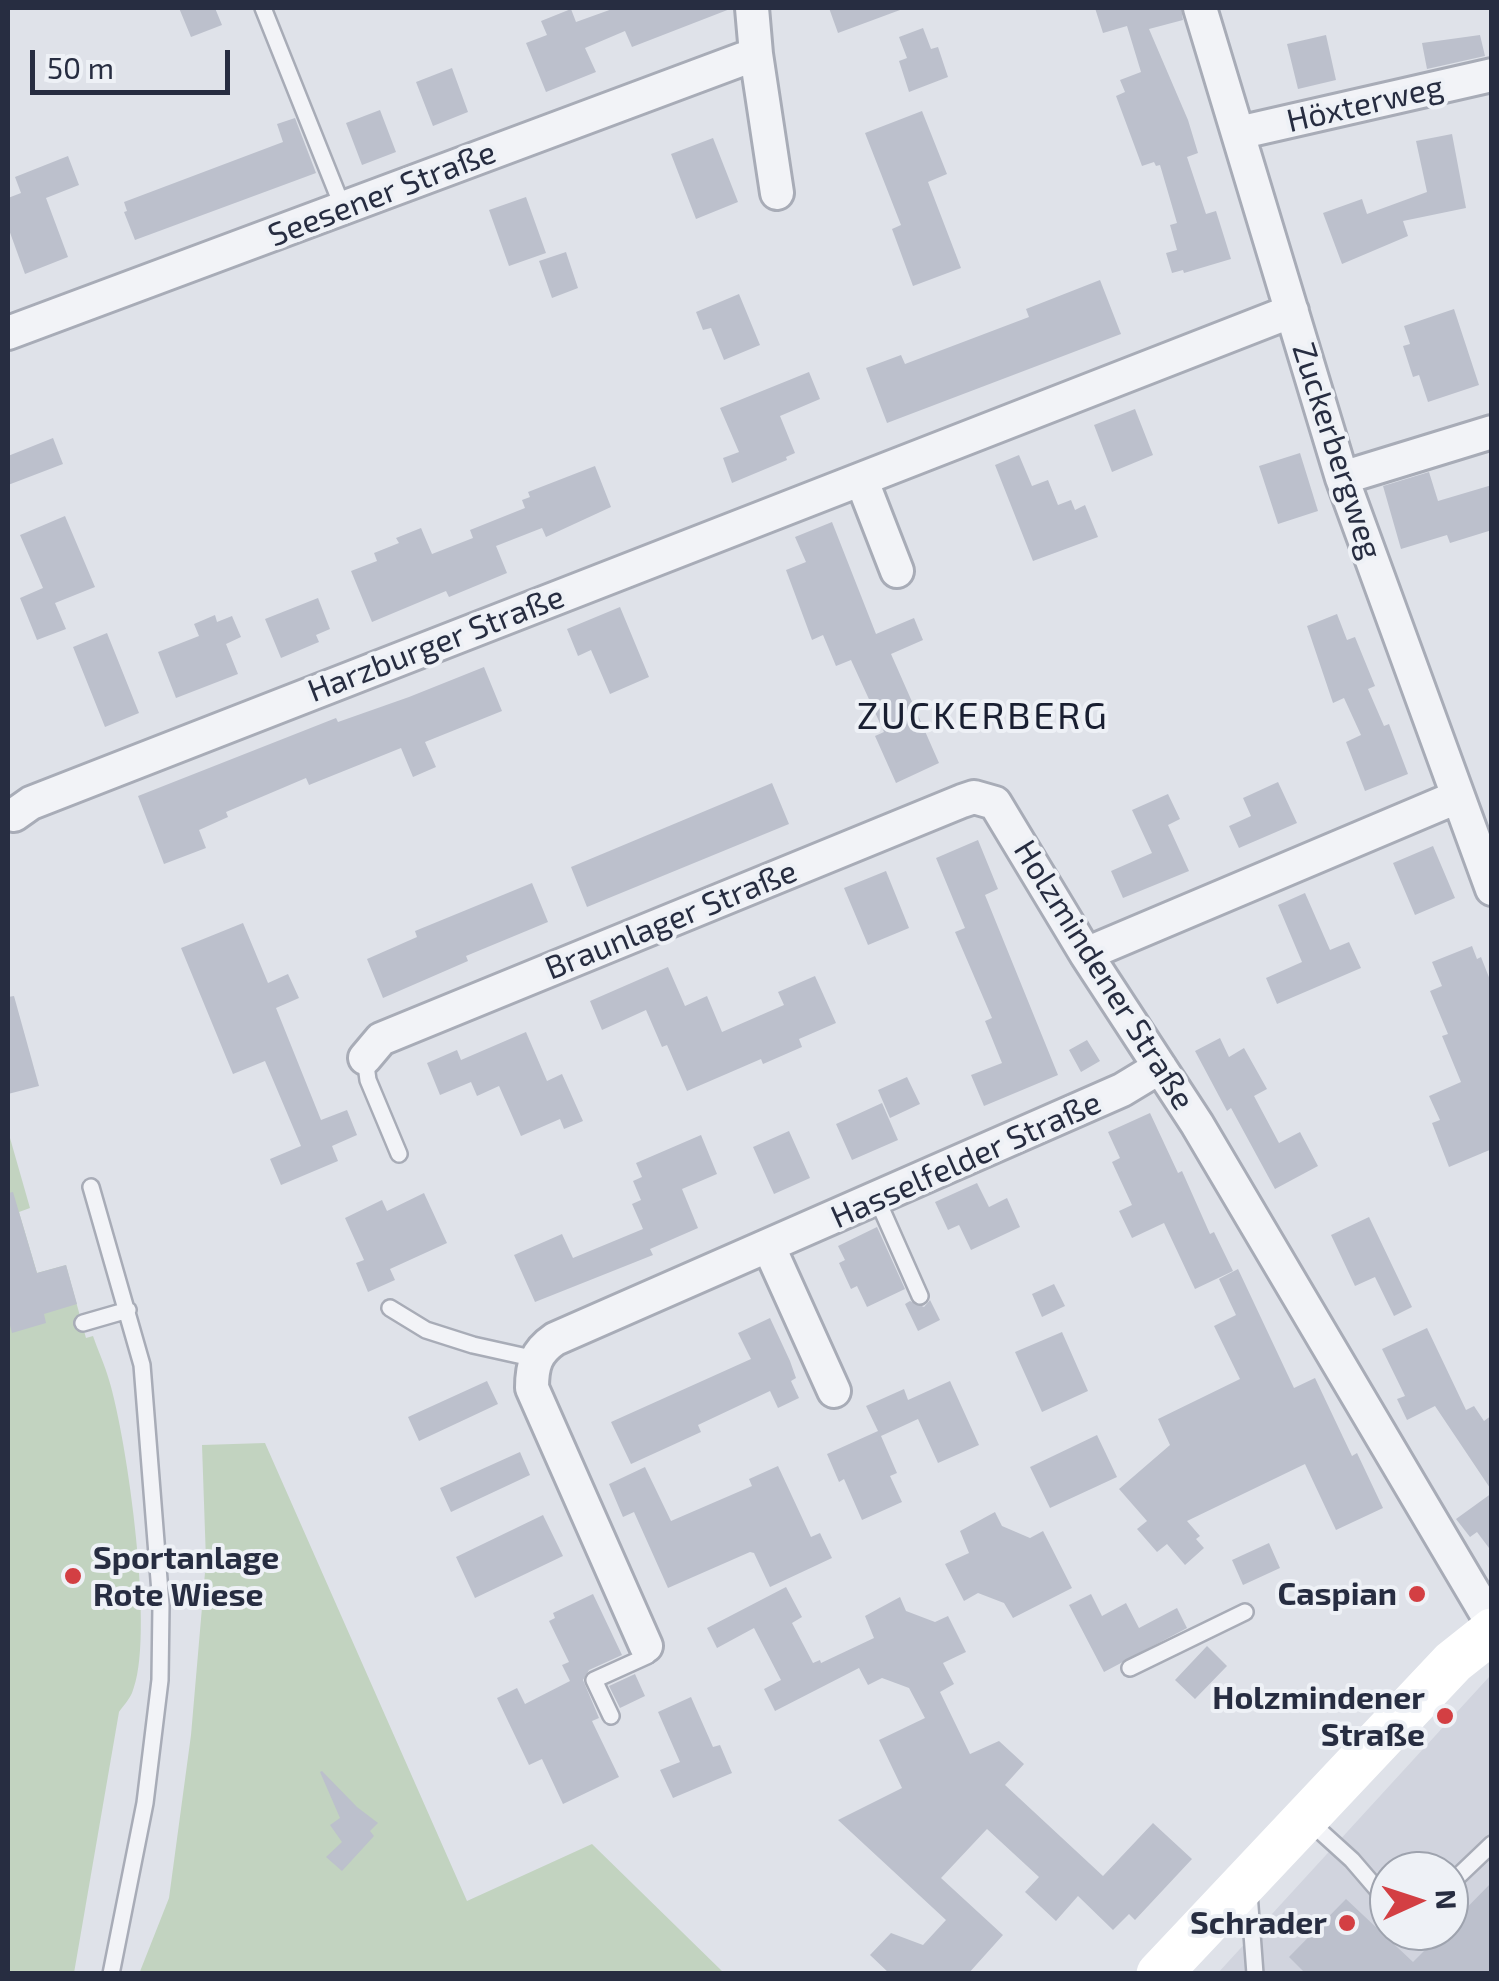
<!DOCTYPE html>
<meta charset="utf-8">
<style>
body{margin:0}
#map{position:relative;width:1499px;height:1981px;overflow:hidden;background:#dfe2e9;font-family:"Exo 2",sans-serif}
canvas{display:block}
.frame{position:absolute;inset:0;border:10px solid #272d41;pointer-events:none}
.north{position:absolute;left:1369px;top:1851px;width:100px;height:100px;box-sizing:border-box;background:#eef1f6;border:2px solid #9ea3ae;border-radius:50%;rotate:87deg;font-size:28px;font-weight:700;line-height:40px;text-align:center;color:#272d41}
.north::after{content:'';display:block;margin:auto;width:35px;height:45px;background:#d33f43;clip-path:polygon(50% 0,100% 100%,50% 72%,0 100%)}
.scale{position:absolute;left:30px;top:50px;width:200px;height:45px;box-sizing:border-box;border:5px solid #272d41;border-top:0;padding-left:12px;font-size:30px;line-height:35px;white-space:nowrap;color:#272d41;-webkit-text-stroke:8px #eef1f6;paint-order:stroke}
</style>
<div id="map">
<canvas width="1499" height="1981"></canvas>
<div class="frame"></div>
<div class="north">N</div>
<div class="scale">50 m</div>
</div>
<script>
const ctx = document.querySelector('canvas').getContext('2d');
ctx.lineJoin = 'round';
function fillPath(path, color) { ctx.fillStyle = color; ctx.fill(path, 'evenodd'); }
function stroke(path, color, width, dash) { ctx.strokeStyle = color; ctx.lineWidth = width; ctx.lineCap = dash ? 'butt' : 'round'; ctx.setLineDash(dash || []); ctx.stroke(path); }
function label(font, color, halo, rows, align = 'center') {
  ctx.font = font + ' "Exo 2",sans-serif'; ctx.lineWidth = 8; ctx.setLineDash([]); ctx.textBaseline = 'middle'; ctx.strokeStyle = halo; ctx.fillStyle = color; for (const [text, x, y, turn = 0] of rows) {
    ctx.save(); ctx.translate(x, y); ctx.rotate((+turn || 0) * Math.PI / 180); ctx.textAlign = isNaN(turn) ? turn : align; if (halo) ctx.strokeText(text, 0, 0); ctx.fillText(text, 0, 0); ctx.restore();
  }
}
fillPath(new Path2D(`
 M1489,1677l3,4 -1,292 -274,1zM1389,1871h60v60h-60z`), '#d1d4de');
fillPath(new Path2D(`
 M8,1131l22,77 -11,4 18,61 29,-8 20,73 7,-2c5,15 12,29 16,44 18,58 47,261 23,313 -3,7 -9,13 -13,19l-45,261h-66z
 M265,1443l202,458 125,-57 132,129 -585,1 30,-76 22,-163 15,-174 -4,-116z`), '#c2d3c0');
fillPath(new Path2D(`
 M179,8h36l7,17 -31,12z
 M615,8h115v1l-98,38 -7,-16 -40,17 11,24 -50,20 -20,-49 21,-8 -6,-14 30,-12 5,13z
 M829,8h70l1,2 -62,23z
 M1095,8h86l2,12 -34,9 39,91 10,33 -11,4 19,57 10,-3 15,48 -47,14 -1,-3 -11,3 -6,-20 11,-3 -7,-25 7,-2 -17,-58 -4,1 -2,-4 -12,4 -26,-70 9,-4 -5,-12 21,-8 -14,-46 -24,7z
 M923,28l8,21 7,-2 10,30 -39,15 -10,-31 8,-3 -8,-21z
 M1326,35l10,45 -38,9 -11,-45z
 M1480,35l5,21 -58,13 -5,-26z
 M452,68l16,44 -35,14 -17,-44z
 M380,110l16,42 -34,13 -16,-42z
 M922,111l25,63 -19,8 33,86 -48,18 -21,-57 9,-4 -36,-92z
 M295,118l21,55 -181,67 -11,-28 3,-1 -3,-9 159,-60 -6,-18z
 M1452,134l14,74 -63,13 5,15 -66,28 -19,-51 39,-14 5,15 60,-22 -11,-51z
 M713,138l25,64 -42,17 -25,-65z
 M68,156l11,29 -33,13 22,59 -43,17 -17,-47v-29l13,-5 -6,-16z
 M526,197l20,56 -37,13 -20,-56z
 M566,252l12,36 -26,10 -13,-37z
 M1100,280l21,54 -234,89 -21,-55 35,-13 4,9 124,-47 -3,-8z
 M739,294l21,51 -36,15 -13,-32 -8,2 -7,-18z
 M1454,309l25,76 -51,17 -9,-27 -6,2 -10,-31 7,-2 -6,-18z
 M809,372l11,27 -40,17 15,37 -9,4 1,3 -55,23 -9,-25 16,-6 -19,-44z
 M1135,409l18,46 -41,17 -18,-47z
 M53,438l10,26 -55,21v-29z
 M1300,453l18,58 -40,13 -19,-58z
 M1019,455l13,31 16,-6 10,25 13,-5 4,10 10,-5 13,32 -65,24 -38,-96z
 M595,466l16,41 -65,30 -4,-9 -46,18 11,27 -58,24 -3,-6 -74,31 -21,-51 26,-10 -3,-8 25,-10 -3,-5 25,-10 11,26 41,-16 -3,-8 55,-22 -3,-8 8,-3 -2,-5z
 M1429,472l9,29 54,-16v45l-42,13 -3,-8 -46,14 -18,-63z
 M65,516l30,71 -40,16 11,26 -29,11 -17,-42 23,-10 -23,-53z
 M832,522l44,112 38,-16 9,22 -32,14 48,109 -43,20 -21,-47 9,-4 -33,-72 -15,6 -13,-31 -11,5 -26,-70 20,-8 -11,-25z
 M318,598l12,31 -14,6 3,7 -38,16 -16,-39z
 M620,607l29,70 -39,17 -19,-44 -13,6 -11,-27z
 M1337,614l10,26 8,-3 20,49 -7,3 16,37 5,-2 19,50 -43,17 -19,-49 15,-7 -17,-37 -11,5 -26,-77z
 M215,615l2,7 15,-6 9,21 -15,7 12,30 -62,24 -18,-46 41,-16 -5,-12z
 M107,633l32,80 -34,14 -32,-80z
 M484,667l18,44 -77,31 11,25 -23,10 -12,-29 -92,37 -3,-7 -80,34 2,5 -29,13 7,18 -42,16 -26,-68 198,-78 2,4 71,-25z
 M1278,782l19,41 -58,25 -10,-22 22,-10 -8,-18z
 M772,783l17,41 -202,83 -16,-40z
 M1168,794l12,25 -12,6 21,46 -66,27 -12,-27 41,-18 -20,-43z
 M978,840l20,49 -13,6 73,180 -74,31 -13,-31 31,-12 -17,-42 7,-3 -37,-86 10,-4 -29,-70z
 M1433,846l22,52 -40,17 -22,-52z
 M886,871l23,57 -41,17 -24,-57z
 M532,883l16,39 -82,34 2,5 -85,37 -16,-39 50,-22 -2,-6z
 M1305,893l25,57 19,-8 12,26 -84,36 -11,-26 36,-16 -24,-57z
 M243,923l25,60 20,-9 11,24 -23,10 45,112 26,-10 10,25 -25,11 6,15 -57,24 -11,-26 31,-13 -36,-85 -32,13 -52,-126z
 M1472,946l5,13 4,-2 11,28v164l-43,18 -17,-44 8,-3 -11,-24 32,-14 -19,-46 6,-2 -18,-43 12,-5 -10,-24z
 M668,967l17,39 22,-10 15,36 62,-27 -6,-13 37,-16 21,47 -37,16 3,8 -39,17 -2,-5 -74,32 -20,-46 -5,2 -16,-37 -44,20 -12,-29z
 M14,996l25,90 -31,8v-97z
 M526,1032l21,49 15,-7 21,47 -19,8 -4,-10 -39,17 -22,-50 -22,10 -6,-14 -31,13 -13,-32 30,-13 4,10z
 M1220,1038l9,19 15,-9 23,41 -13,7 25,47 21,-11 18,34 -43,23 -44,-81 -4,3 -32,-60z
 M1087,1040l13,21 -19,11 -12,-22z
 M907,1077l13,27 -30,14 -12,-28z
 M882,1103l16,37 -46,20 -16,-36z
 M1150,1113l28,60 4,-2 28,63 4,-2 19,39 -38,18 -31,-66 -32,15 -13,-27 13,-6 -20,-43 8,-4 -12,-26z
 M789,1131l21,47 -36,16 -21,-47z
 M701,1135l16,39 -35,15 16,39 -48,21 3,6 -118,47 -21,-47 48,-21 11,24 70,-29 -11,-25 9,-4 -8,-19 9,-4 -6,-14z
 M977,1183l12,24 18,-9 13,29 -49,23 -12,-25 -11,5 -13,-28z
 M13,1192l24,81 29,-8 11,39 -33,10 2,9 -34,10 -4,-15v-125z
 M424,1193l23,50 -57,26 5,11 -27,12 -12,-29 8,-3 -19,-42 37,-18 5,11z
 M1369,1217l43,90 -18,9 -19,-39 -20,9 -24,-51z
 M877,1227l28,62 -38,18 -10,-21 -6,3 -12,-26 6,-3 -7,-14z
 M1238,1269l56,119 21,-10 37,78 5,-3 26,55 -47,22 -31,-66 -118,57 13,15 -4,3 8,9 -19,17 -18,-21 -10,8 -20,-23 10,-8 -28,-32 51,-44 -12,-26 82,-40 -26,-53 22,-11 -17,-36z
 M1054,1284l11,22 -23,11 -10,-23z
 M930,1300l10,20 -22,11 -13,-27 5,-3 14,6z
 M770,1318l20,43 6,17 -5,3 8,17 -21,10 -8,-17 -72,34 3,7 -70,32 -20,-42 140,-63 -13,-26z
 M1427,1328l39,82 8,-4 10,15 8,-6v76l-57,-85 -28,14 -10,-21 8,-3 -23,-47z
 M1062,1332l26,59 -46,21 -27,-60z
 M487,1381l11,23 -79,37 -11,-24z
 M950,1381l29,64 -41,18 -20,-44 -37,17 16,37 -7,3 12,26 -40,18 -18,-41 -5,3 -12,-28 51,-23 -12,-25 38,-17 4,11z
 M1097,1435l20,42 -67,31 -20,-41z
 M520,1452l10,23 -79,37 -11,-24z
 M778,1466l33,71 9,-4 12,25 -62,29 -16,-34 -4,-1 -82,36 -34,-76 -11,5 -14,-33 36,-17 26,54 81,-35 -3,-7z
 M1492,1493v59l-15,-20 -7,5 -14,-18z
 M995,1512l7,14 28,12 13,-7 29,57 -59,30 -9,-15 -26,-10 -14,8 -19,-37 24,-11 -9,-22z
 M543,1515l20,41 -88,42 -19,-41z
 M1269,1543l11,25 -37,17 -11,-25z
 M786,1587l16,30 -10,6 21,40 7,-3 1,3 53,-25 -9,-22 35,-19 6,14 29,11 13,-6 18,36 -23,11 11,21 -14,8 30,62 29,-13 25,23 -19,21 98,91 50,-53 39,36 -57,61 -6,-6 -16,16 -35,-34 -22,25 -31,-29 14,-15 -52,-48 -46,49 62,57 -35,39h-78l-20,-19 21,-22 32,12 23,-25 -108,-100 64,-32 -23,-48 46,-22 -16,-30 -27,-10 -14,7 -9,-17 -84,43 -11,-22 17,-9 -27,-52 -37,20 -10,-20z
 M593,1594l29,61 -33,15 -6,10 16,38 -7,3 27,56 -56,27 -21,-45 -13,6 -32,-67 20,-10 8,16 45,-23 -8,-16 7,-3 -20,-41 6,-3 -2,-5z
 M1091,1594l11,22 24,-13 13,25 38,-20 10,20 -83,44 -35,-67z
 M1207,1646l20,20 -32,33 -20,-19z
 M635,1674l10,22 -25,12 -11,-22z
 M691,1697l22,50 7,-2 12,28 -59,25 -13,-28 20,-8 -22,-50z
 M322,1771l35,36 21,16 -8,8 4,5 -32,35 -16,-14 16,-15 -12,-17 10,-7 -20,-46z
 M1492,1882v92h-186l-17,-17 57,-58 67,63 31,-31h5v-5z`), '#bcc0cc');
const lane = new Path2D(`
 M263,8l80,200
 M365,1058l3,22 31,74
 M91,1187l51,178 19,240 -1,75 -15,123 -34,171
 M877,1199l43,97
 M390,1308l36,22 47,15 63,14
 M83,1323l45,-13
 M1130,1668l115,-56
 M611,1716l-17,-36 53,-24 -1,-10
 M1309,1821l43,39 37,43
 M1449,1885l43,-41
 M1249,1893l6,81`);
const street = new Path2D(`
 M1200,8l142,470 150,411
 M756,54l21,139
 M1238,133l254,-58
 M8,333l748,-279 -4,-46
 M1342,478l150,-46
 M862,481l35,90
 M14,815l17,-12c419,-166 841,-326 1261,-492
 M1086,954l371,-157
 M365,1058l16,-19 581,-238 12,-4 21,6 91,151 111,170 295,499
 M769,1247l65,144
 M646,1646l-114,-258c0,-23 4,-36 23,-49l567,-249 38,-23`);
stroke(lane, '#a8acb7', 20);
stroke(street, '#a8acb7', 38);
stroke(lane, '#f2f3f7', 15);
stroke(street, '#f2f3f7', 32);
stroke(new Path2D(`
 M1159,1974l294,-312 39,-31`), '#fff', 45);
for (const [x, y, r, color] of [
 [73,1576,10,"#d33f43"],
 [1417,1594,10,"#d33f43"],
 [1445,1716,10,"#d33f43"],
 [1347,1923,10,"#d33f43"]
]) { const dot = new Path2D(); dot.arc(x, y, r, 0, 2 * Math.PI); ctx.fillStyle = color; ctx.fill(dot); stroke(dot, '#eef1f6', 4); }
label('32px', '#272d41', '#eef1f6', [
 ["Höxterweg",1365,104,-13],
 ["Seesener Straße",382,194,-21],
 ["Zuckerbergweg",1337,451,72],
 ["Harzburger Straße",436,644,-21],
 ["Braunlager Straße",671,920,-22],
 ["Holzmindener Straße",1104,975,58],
 ["Hasselfelder Straße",966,1160,-24]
]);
label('bold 32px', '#272d41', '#eef1f6', [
 ["Sportanlage",93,1558,"left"],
 ["Rote Wiese",93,1595,"left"],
 ["Caspian",1397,1594],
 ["Holzmindener",1425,1698],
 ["Straße",1425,1735],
 ["Schrader",1327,1923]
], 'right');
ctx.letterSpacing = '2.5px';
label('38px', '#191f31', '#eef1f6', [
 ["ZUCKERBERG",983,716]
]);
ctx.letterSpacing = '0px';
</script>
